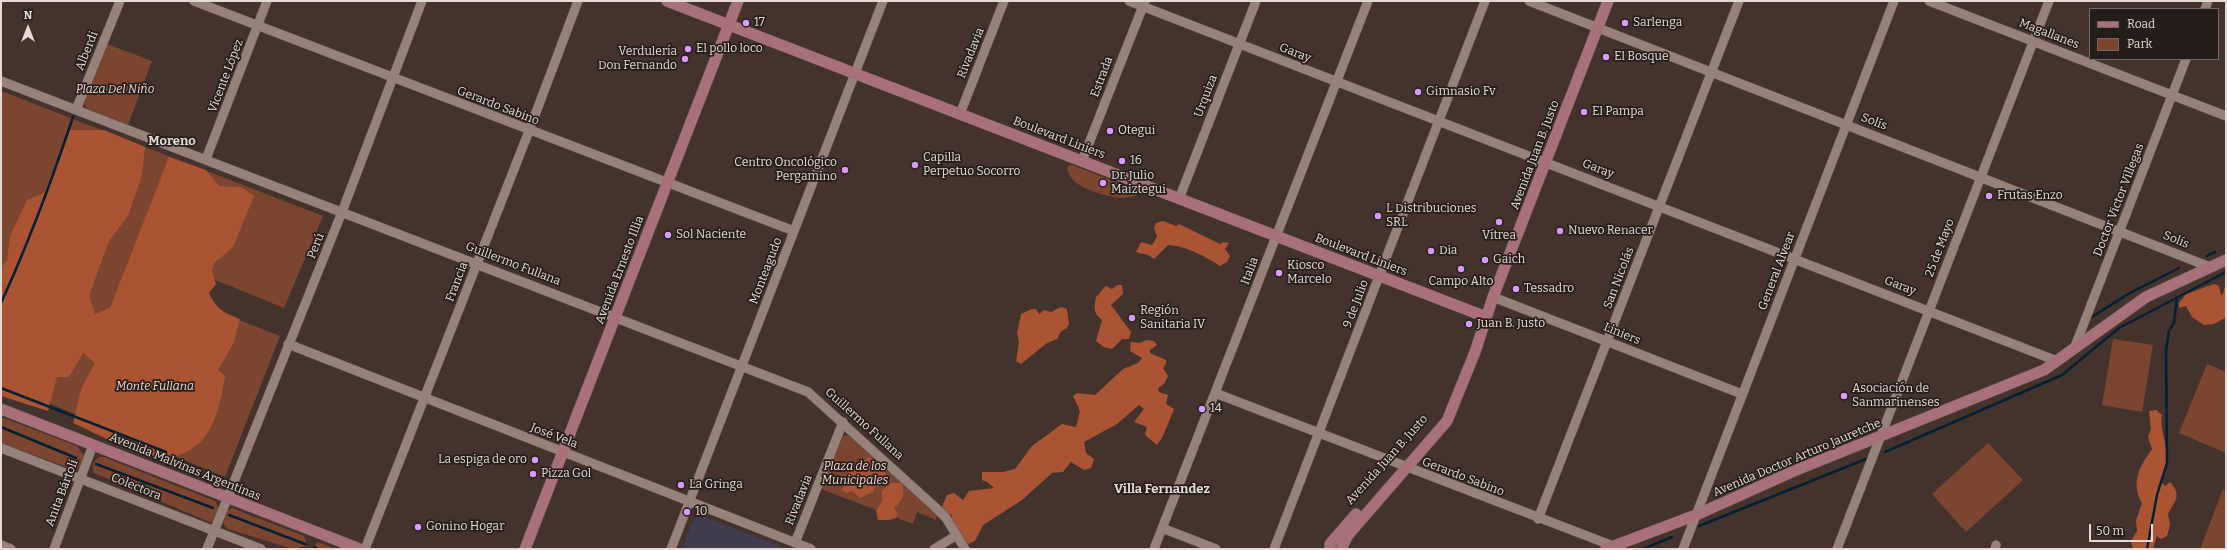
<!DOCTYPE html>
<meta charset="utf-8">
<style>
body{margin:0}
#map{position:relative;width:2227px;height:550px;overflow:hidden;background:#44332c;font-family:Bitter,serif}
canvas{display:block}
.frame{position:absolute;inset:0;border:2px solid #e5dad5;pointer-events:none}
.legend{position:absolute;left:2089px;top:8px;width:130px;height:52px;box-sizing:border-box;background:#251d1a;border:1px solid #726965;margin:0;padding:5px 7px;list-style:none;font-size:12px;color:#e5dad5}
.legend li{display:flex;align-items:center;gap:8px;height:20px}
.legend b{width:20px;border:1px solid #726965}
.north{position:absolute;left:8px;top:8px;width:40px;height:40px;-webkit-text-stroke:3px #251d1a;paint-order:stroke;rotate:0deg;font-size:11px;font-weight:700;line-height:16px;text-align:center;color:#e5dad5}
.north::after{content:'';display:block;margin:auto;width:14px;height:18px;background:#e5dad5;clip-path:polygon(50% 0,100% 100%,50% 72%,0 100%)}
.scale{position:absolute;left:2089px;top:524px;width:64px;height:18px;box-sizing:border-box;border:2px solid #e5dad5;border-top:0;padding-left:5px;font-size:12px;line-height:14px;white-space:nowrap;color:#e5dad5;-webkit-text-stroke:3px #251d1a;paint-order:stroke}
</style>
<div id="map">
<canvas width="2227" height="550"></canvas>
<div class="frame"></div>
<ul class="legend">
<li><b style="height:5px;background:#a8717a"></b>Road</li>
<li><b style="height:11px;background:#7c4530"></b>Park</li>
</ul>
<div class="north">N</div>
<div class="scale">50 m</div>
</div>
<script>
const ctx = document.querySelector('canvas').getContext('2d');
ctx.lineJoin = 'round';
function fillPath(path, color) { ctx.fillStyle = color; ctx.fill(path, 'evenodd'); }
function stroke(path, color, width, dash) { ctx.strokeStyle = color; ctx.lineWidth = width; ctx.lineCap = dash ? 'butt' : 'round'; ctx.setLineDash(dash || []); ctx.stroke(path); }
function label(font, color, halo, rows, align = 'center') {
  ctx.font = font + ' Bitter,serif'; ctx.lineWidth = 3.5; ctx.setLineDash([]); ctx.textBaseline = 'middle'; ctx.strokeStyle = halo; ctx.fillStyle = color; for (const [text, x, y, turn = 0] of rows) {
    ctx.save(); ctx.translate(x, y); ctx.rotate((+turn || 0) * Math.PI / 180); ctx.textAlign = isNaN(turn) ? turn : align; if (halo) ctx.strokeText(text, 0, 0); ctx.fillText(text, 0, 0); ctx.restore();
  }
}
fillPath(new Path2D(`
 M697,514l83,32 8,3h-106l13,-33z`), '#403c4e');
fillPath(new Path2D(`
 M107,44l45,17 -24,64 -40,-16 -4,-5z
 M1,91l322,125 -39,92 -125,-51 -12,27 133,52 -55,141 -224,-94z
 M1072,165l62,24 3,6c-14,8 -49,-3 -62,-13 -4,-3 -6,-8 -8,-13l1,-3z
 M2113,339l40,6 -11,67 -40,-7z
 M2207,364l19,8v81l-47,-20z
 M1,417l76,29 7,10 -5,12 -4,2 -74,-27z
 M846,435l6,2 85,78 -1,5 -19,-8 -4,12 -92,-35 20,-51z
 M1988,443l35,37 -57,52 -34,-38z
 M99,457h5l111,44 4,7 -7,15 -118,-50c-2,-7 -1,-12 5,-16z
 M2223,489l3,1v59h-26z
 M232,508l72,28 2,5 -1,5 -12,3 -65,-20 -5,-6 4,-12z
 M318,542l17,7h-24z`), '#7c4530');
fillPath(new Path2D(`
 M69,130h35l41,17 -3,28 -14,41 -19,25 -20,55 6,18 15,-6 59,-151 37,13 13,16 22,1 13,9 -21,51 -19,16 -2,9 4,12 -7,9c8,17 14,19 31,26l-6,23 -16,28 7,6c-5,31 -12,68 -46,79 -4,2 -10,5 -15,4 -27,-4 -65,-24 -91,-36l8,-34 14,-26 -12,-10 -14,24h-12l-9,34 -47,-15v-129l6,-6 3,-25 17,-36 17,-7z
 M1163,221l13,5 3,-2 41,20 3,-2 6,1 -4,6 5,7 -3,6 -7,4c-15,-10 -34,-20 -52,-21l-14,14 -6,-4 -12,-3 5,-10 11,3 5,-8 -3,-9 2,-5z
 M2226,282l-1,36 -11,6 -10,1 -12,-8 -6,-11 -7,2v-5l7,-9 28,-10 5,2 2,9 2,-1z
 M1117,285h5l1,9 -12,11 20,27 -2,7h-7l-10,10 -8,-2 -8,-6 6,-21c-9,-7 -8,-12 -6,-23 4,-3 5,-7 10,-11l6,3z
 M1061,307l6,2 2,15 -3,5 -5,2 -4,8 -10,4 -26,21 -5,-3 3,-19 -2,-9 4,-19 11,-5h4l3,5 5,-4 7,2z
 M1147,340l7,1 3,4 -7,5v3l16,7v4l-3,4 5,8 -4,8 -6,4 1,4 9,3 -2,9 8,5 -11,27 -6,9 -12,-10 2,-8 -13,-5 10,-13 -5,-4 -22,19 -33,18 2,11 8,6 -3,9 -7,2 -13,-8 -8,10 -11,1 -30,27 -39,25 -8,16 -7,3 -18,-24 2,-5 -6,-1 -5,-5 6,-14 7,-2 9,7 6,-9 25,-3 -7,-6 -5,-2v-8h21l12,-3 17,-23 30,-22 14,3 4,-16 -7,-15 4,-3 18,2 28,-26 15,-6 4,-5 -12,-7 1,-9 9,1z
 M2156,410l6,5c-3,17 9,37 4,53 -1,5 -4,8 -5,14l4,4 5,-4c13,14 4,20 -2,32l2,11 -3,11 -6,3 -4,-3 -4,12 -20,1 -2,-8 6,-10 -1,-11 6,-17c-12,-20 -2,-37 10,-54l-4,-12 3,-8 -2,-18z
 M869,457c11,6 20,15 17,28l-11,2 -2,5 -13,6 -8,-7 -6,2 -4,-3 7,-19z
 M892,483h10c3,10 1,19 -8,24l3,7 -1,4 -6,2h-12l-2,-9 6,-10v-11z`), '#aa5433');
stroke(new Path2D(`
 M2207,256l8,-4
 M1,303c28,-61 51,-123 72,-186
 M2092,317l36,-23 51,-26
 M1,388l165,64
 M1,427l75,31
 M1885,452l177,-77 57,-47 107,-56
 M96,464l117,44
 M229,515l76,29
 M1699,526l167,-67
 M314,547l4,2
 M1643,549l29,-12
 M2147,549l10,-54 10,-32 -1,-113 3,-19 5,-8 3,-26`), '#042032', 2.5);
const minor = new Path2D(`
 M194,1l600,230
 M1129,1l928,360
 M1529,1l681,266
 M1929,1l297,115
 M2205,9l3,-8
 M1,81l807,311 127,115 11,11 19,31
 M76,110l44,-109
 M960,114l44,-113
 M206,159l61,-158
 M1082,161l63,-160
 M1179,199l77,-198
 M1493,297l249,97
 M288,344l523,205
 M2074,349l112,-290
 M1215,393l398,153
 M1,448l260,101
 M1538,519l201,-518
 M1162,528l54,21
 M795,543l48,-121
 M1,545l10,4
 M54,549l39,-104
 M207,549l135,-337 80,-211
 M365,549l164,-418 49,-130
 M671,549l212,-548
 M934,549l23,-14
 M1154,549l214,-548
 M1274,549l211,-548
 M1683,549l211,-548
 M1837,549l212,-548
 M1995,549l1,-4`);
const major = new Path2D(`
 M667,1l819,316
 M1,409l359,140
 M525,549l213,-548
 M1330,549v-5l26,-30
 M1341,549l7,-14 99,-114 28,-69 18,-55 115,-296
 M1606,549l90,-34 98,-44 250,-101 102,-73 80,-37`);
stroke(minor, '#5e504a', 10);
stroke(major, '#5e504a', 12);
stroke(minor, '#97827b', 9);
stroke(major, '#a8717a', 11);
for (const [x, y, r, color] of [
 [746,23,4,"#d89bf8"],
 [1625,23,4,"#d89bf8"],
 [688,49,4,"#d89bf8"],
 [1606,57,4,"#d89bf8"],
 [685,59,4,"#d89bf8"],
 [1418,92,4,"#d89bf8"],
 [1584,112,4,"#d89bf8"],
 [1110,131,4,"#d89bf8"],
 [1122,161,4,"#d89bf8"],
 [915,165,4,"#d89bf8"],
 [845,170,4,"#d89bf8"],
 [1103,183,4,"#d89bf8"],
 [1989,196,4,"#d89bf8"],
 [1378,216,4,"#d89bf8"],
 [1499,222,4,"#d89bf8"],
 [1560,231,4,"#d89bf8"],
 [668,235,4,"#d89bf8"],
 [1431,251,4,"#d89bf8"],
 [1485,260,4,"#d89bf8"],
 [1461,269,4,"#d89bf8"],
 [1279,273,4,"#d89bf8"],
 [1516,289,4,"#d89bf8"],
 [1132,318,4,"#d89bf8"],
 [1469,324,4,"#d89bf8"],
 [1844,396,4,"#d89bf8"],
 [1202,409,4,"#d89bf8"],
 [535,460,4,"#d89bf8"],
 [533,474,4,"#d89bf8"],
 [681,485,4,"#d89bf8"],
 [687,512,4,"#d89bf8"],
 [418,527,4,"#d89bf8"]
]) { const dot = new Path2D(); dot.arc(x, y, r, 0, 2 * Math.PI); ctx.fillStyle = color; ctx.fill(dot); stroke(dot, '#251d1a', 1.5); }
label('12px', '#e5dad5', '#251d1a', [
 ["17",754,23],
 ["Sarlenga",1633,23],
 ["El pollo loco",696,49],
 ["Verdulería",677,52,"right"],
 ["Don Fernando",677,66,"right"],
 ["El Bosque",1614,57],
 ["Gimnasio Fv",1426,92],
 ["El Pampa",1592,112],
 ["Otegui",1118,131],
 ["Capilla",923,158],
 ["Perpetuo Socorro",923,172],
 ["16",1130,161],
 ["Centro Oncológico",837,163,"right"],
 ["Pergamino",837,177,"right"],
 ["Dr. Julio",1111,176],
 ["Maiztegui",1111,190],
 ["Frutas Enzo",1997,196],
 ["L Distribuciones",1386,209],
 ["SRL",1386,223],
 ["Nuevo Renacer",1568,231],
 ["Sol Naciente",676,235],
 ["Vítrea",1499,236,"center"],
 ["Dia",1439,251],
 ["Gaich",1493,260],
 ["Kiosco",1287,266],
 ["Marcelo",1287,280],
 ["Campo Alto",1461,282,"center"],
 ["Tessadro",1524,289],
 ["Región",1140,311],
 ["Sanitaria IV",1140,325],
 ["Juan B. Justo",1477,324],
 ["Asociación de",1852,389],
 ["Sanmarinenses",1852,403],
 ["14",1210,409],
 ["La espiga de oro",527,460,"right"],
 ["Pizza Gol",541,474],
 ["La Gringa",689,485],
 ["10",695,512],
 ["Gonino Hogar",426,527]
], 'left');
label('12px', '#e5dad5', '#251d1a', [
 ["Magallanes",2049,34,21],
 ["Alberdi",87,51,-68],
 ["Rivadavia",971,53,-68],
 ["Garay",1295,53,21],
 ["Vicente López",226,76,-69],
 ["Estrada",1102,77,-69],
 ["Urquiza",1206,96,-69],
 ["Gerardo Sabino",498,106,21],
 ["Solís",1874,122,21],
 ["Boulevard Liniers",1059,138,21],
 ["Avenida Juan B. Justo",1535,155,-69],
 ["Garay",1598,169,21],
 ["Doctor Victor Villegas",2119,200,-69],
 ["Solís",2176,240,22],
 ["Perú",316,246,-68],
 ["25 de Mayo",1940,248,-69],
 ["Boulevard Liniers",1361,255,21],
 ["Guillermo Fullana",513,264,21],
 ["Avenida Ernesto Illia",620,270,-69],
 ["Monteagudo",766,271,-69],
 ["Italia",1250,271,-69],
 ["General Alvear",1777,271,-69],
 ["San Nicolás",1619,278,-69],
 ["Francia",457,282,-69],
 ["Garay",1900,286,21],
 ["9 de Julio",1356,304,-69],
 ["Liniers",1622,334,22],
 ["Guillermo Fullana",864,424,42],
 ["José Vela",554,436,21],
 ["Avenida Doctor Arturo Jauretche",1797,458,-23],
 ["Avenida Juan B. Justo",1387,460,-48],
 ["Avenida Malvinas Argentinas",185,467,22],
 ["Gerardo Sabino",1463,477,21],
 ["Colectora",136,487,22],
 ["Anita Bártoli",62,493,-69],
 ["Rivadavia",799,500,-68]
]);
label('italic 12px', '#f0d7ce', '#251d1a', [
 ["Plaza Del Niño",115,90],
 ["Monte Fullana",155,387],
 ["Plaza de los",855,467],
 ["Municipales",855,481]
]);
label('bold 13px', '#e5dad5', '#251d1a', [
 ["Moreno",172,141],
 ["Villa Fernandez",1162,489]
]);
</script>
